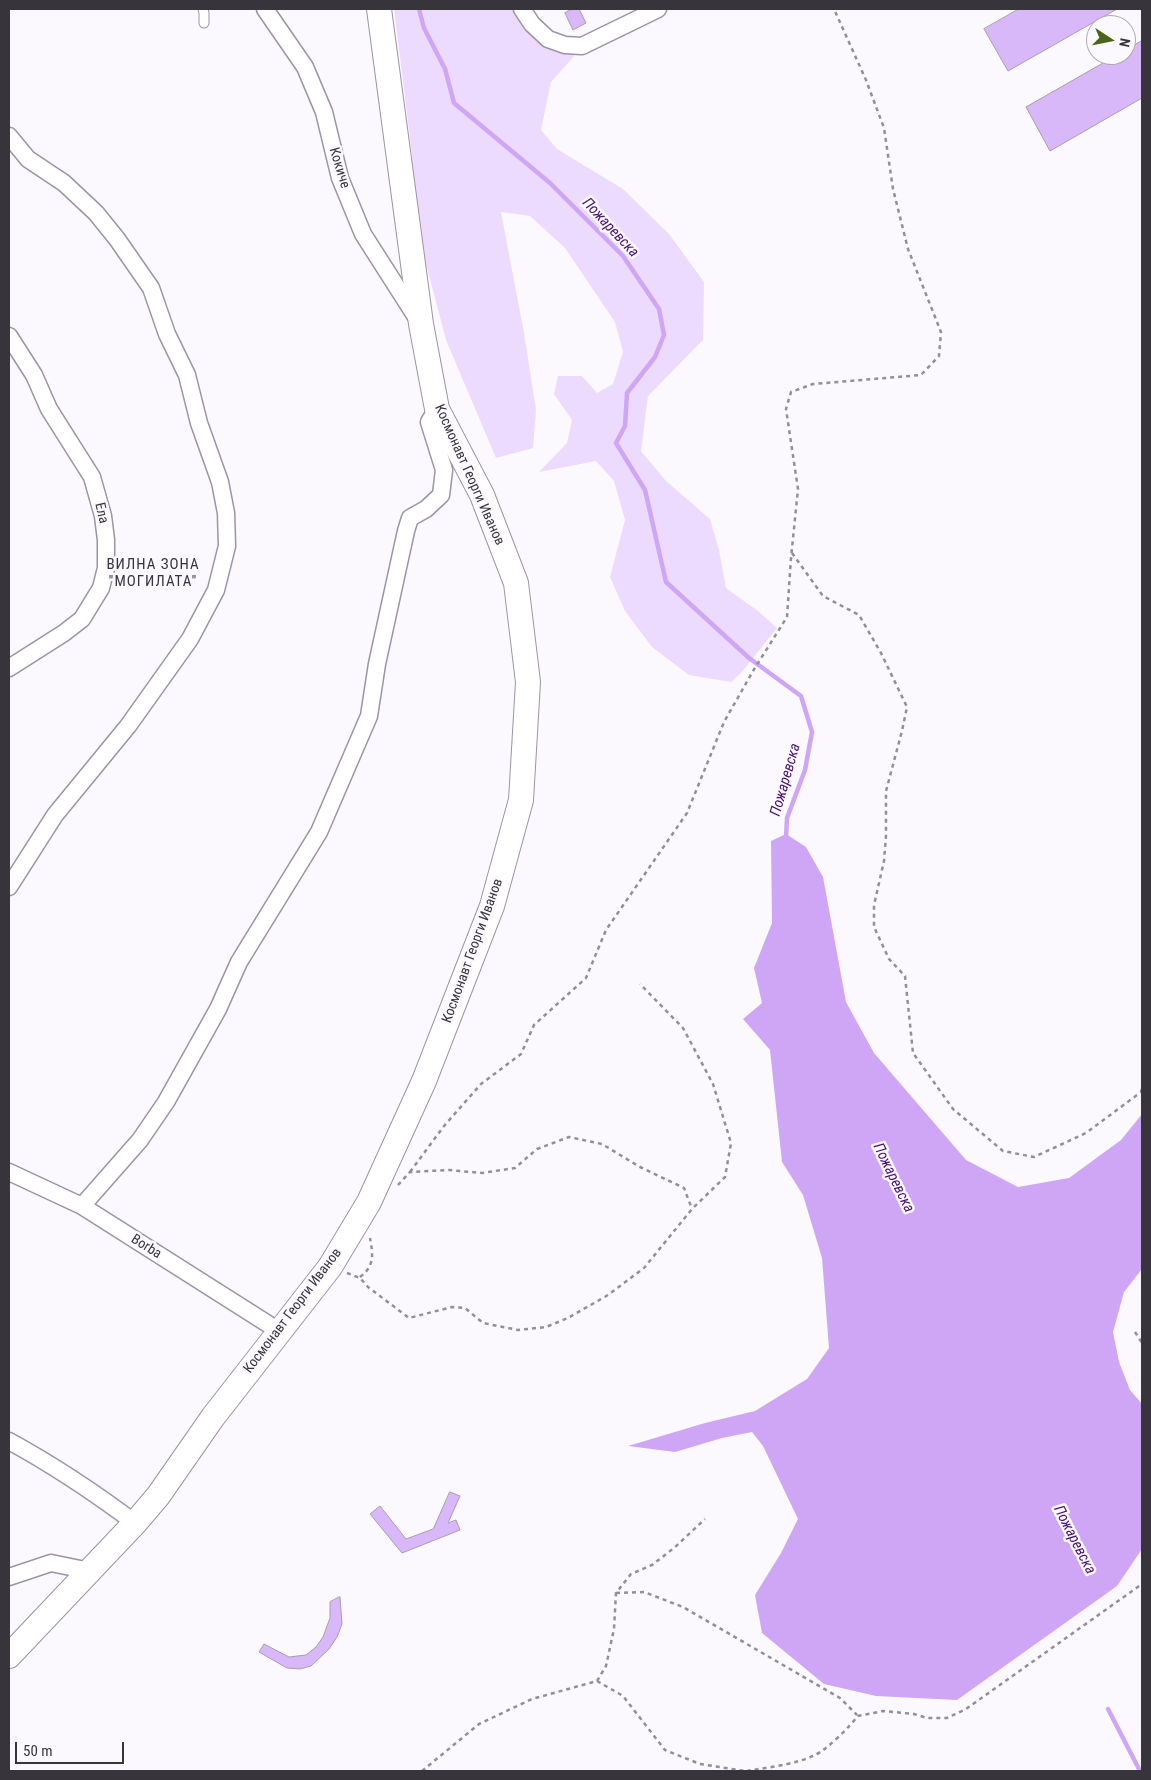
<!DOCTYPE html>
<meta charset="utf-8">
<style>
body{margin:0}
#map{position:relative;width:1151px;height:1780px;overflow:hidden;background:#fbf9fd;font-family:"Roboto Condensed",sans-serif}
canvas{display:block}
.frame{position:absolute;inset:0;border:10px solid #38343c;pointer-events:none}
.north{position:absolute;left:1086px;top:15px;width:50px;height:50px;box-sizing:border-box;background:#fbf9fd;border:1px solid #adaab0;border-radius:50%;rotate:101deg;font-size:14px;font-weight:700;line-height:20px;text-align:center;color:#38343c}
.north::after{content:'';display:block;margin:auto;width:18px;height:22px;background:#4a6517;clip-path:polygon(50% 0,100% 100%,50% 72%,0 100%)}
.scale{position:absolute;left:15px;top:1742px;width:109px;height:22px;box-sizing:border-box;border:2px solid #38343c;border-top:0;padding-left:6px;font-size:15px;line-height:18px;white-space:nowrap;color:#38343c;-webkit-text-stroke:4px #fbf9fd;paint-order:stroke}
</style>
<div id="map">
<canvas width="1151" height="1780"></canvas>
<div class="frame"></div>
<div class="north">N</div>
<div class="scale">50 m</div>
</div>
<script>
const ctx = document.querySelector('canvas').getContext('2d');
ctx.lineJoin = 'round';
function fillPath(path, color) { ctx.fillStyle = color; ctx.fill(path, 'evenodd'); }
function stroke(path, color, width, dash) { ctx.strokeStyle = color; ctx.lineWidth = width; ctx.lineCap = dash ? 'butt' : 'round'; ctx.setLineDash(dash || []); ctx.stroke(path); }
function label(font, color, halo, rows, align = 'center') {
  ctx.font = font + ' "Roboto Condensed",sans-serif'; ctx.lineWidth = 5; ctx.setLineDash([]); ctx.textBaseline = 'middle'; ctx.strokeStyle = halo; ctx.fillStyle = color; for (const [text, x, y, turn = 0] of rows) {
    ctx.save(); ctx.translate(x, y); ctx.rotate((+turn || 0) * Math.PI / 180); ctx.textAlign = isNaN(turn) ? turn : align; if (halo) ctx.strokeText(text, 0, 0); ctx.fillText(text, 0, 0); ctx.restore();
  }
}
fillPath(new Path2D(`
 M394,9h124l59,44 -26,29 -10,48 16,19 66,40 46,45 35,48 -1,58 -55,56 -7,55 25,30 44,38 9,31 7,38 32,23 19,17 -36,45 -10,9 -42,-7 -37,-28 -27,-36 -15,-34 15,-57 -11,-39 -18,-20 -57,11 28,-29 5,-23 -18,-26 4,-18h24l15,17 16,-9 10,-32 -8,-30 -50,-74 -35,-32 -29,-4 23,121 12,77 -3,38 -37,10 -50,-118 -32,-122 -2,-64z`), '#ecdbfe');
fillPath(new Path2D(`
 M786,834l20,13 17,30 23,125 28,51 92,107 52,27 51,-9 52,-38 21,-26v155l-18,23 -11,40 6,30 11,28 12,14v145l-25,37 -160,114 -81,-4 -52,-12 -62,-51 -7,-38 26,-42 17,-34 -35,-73 -11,-14 -30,6 -47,14 -47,-6 77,-23 50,-12 52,-32 22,-31 -7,-90 -19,-63 -21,-33 -12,-112 -27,-31 19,-16 -8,-35 18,-45 -1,-82z`), '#cfa6f6');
stroke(new Path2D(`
 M419,9l5,19 21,41 9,34 96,80 73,73 36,53 5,26 -9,22 -28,36 -2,33 -9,17 29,47 21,92 83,76 52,38 11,36 -7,38 -18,48 -1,19
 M1108,1709l32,62`), '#cfa6f6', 4.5);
const building = new Path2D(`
 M573,9h6l7,14 -13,7 -8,-17z
 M1019,9h98l-109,62 -24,-42z
 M1142,41v57l-92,53 -24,-44 91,-52h9v-5z
 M450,1492l10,4 -12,27 8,-3 4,10 -58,23 -32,-39 10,-8 26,33 27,-10z
 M340,1597l2,27 -5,13 -8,12 -18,17 -11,3 -13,-1 -28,-16 5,-8 25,13 17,-2 10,-8 7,-10 7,-19v-16z`);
fillPath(building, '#d9b8f9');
stroke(building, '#a69eaf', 1);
const lane = new Path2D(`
 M203,9l1,4v10`);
const street = new Path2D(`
 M265,9l40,58 19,45 16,66 23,56 55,86
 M522,9l10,15 16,15 17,6 17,1 76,-37
 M9,136l19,23 36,24 32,30 21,26 34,49 16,46 20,41 12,48 21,59 6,31 1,33 -11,44 -26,49 -62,87 -73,89 -46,72
 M9,336l25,39 15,34 43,68 11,39 3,24v28l-5,20 -19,31 -18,14 -55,35
 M9,1172l73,34 197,125
 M82,1206l58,-66 26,-38 52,-93 21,-47 80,-130 50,-116 8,-52 29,-133 4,-13 16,-9 15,-14 3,-25 -15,-48 8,-13
 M9,1441c44,24 86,52 126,82
 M9,1577l42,-14 39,8`);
const secondary = new Path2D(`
 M9,1656l126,-133 23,-27 55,-79 117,-150 39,-65 55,-121 68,-175 29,-106 7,-118 -12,-99 -34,-88 -45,-86 -16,-85 -42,-315`);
stroke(lane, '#9c93a5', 11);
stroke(street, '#9c93a5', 19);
stroke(secondary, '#9c93a5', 26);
stroke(new Path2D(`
 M792,553l31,43 36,19 22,38 26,54 -5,24 -16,60v45l-2,25 -10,44v22l15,32 16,17 8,77 40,56 50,42 31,6 52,-24 55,-41 1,-4
 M410,1172l34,-46 37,-42 40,-30 13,-29 52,-47 20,-48 81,-117 37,-91 29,-51 34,-54 4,-59 7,-69 -12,-80 5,-17 22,-8 108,-9 18,-19 2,-24 -33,-83 -15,-60 -9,-61 -18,-48 -32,-71
 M398,1185l12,-13 39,-2 33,3 33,-5 22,-19 32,-12 33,7 38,23 44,21 8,21
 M347,1273l13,5 8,9 41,31 43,-11 13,1 18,15 35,7 28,-3 22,-9 40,-23 36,-27 48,-59 33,-32 6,-34 -18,-59 -30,-56 -43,-44
 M360,1277c15,-11 13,-23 10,-39
 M1135,1332l7,11
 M616,1593l28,-1 39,15 157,91 17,17
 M597,1681l9,-15 8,-37 2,-36 15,-19 21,-9 22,-17 31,-29
 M422,1771l57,-47 53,-25 65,-18 26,15 42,54 35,14 45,7
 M747,1771c22,-4 47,-6 68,-16 13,-6 34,-28 43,-39l25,-5 31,3 13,4h20l19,-9 176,-125`), '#928f95', 2.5, [4, 4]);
stroke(lane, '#fff', 9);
stroke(street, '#fff', 16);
stroke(secondary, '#fff', 24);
label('14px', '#38343c', '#fbf9fd', [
 ["Кокиче",339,168,73],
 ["Космонавт Георги Иванов",469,475,66],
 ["Ела",101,513,77],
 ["Космонавт Георги Иванов",473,951,-70],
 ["Borba",146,1247,32],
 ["Космонавт Георги Иванов",293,1311,-53]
]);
label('italic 15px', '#49106d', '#fbf9fd', [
 ["Пожаревска",610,228,47],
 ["Пожаревска",786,780,-74],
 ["Пожаревска",893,1178,64],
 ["Пожаревска",1074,1540,63]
]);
ctx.letterSpacing = '1px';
label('15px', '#38343c', '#fbf9fd', [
 ["ВИЛНА ЗОНА",153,565],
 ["\"МОГИЛАТА\"",153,582]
]);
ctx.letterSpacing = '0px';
</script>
